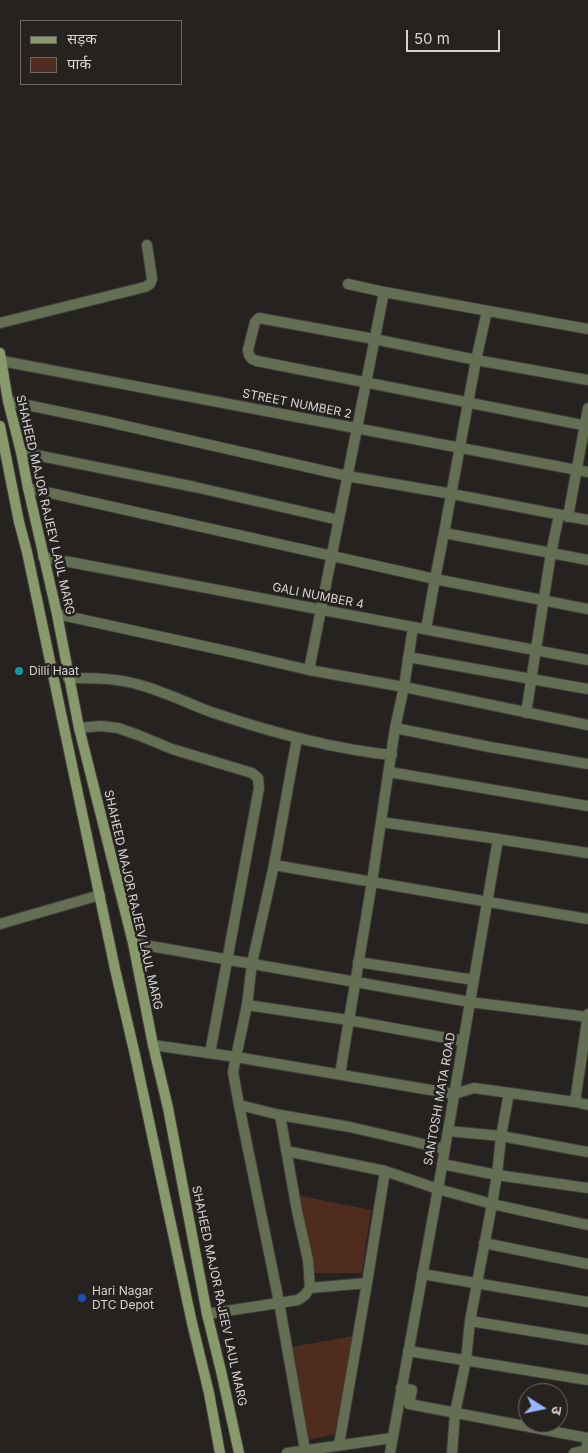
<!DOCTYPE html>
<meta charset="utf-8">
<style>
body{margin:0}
#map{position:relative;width:588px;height:1453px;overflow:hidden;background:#252220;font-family:Inter,"Noto Sans Devanagari",sans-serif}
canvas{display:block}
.legend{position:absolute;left:20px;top:20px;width:162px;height:65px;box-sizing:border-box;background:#252220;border:1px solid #6c6968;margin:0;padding:6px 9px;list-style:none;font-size:15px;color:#d6d4d3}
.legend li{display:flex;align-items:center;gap:10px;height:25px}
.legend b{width:25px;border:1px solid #6c6968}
.north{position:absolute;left:518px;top:1383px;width:50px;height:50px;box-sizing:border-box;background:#252220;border:1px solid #6c6968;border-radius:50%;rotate:100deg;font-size:14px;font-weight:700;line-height:20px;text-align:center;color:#d6d4d3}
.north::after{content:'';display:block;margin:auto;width:18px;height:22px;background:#99b5fd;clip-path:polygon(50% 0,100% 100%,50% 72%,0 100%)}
.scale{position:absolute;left:406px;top:30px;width:94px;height:22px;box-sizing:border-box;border:2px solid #d6d4d3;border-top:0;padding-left:6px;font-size:15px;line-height:18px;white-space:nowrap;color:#d6d4d3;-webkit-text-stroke:4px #252220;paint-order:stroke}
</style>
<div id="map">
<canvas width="588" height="1453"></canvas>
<ul class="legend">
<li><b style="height:6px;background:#89996c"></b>सड़क</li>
<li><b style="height:14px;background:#502c1f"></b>पार्क</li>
</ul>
<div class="north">उ</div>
<div class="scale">50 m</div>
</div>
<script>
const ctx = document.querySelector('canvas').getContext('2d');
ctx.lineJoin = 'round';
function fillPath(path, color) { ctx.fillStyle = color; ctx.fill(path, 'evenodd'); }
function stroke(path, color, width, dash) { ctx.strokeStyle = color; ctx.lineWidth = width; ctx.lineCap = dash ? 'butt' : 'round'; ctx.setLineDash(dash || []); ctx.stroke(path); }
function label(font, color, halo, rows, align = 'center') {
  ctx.font = font + ' Inter,sans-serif'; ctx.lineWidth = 5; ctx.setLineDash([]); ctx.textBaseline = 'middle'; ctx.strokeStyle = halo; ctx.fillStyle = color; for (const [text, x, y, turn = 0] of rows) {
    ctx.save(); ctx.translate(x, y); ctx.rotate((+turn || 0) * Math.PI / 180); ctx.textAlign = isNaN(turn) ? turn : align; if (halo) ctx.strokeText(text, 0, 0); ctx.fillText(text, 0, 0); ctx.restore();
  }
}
fillPath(new Path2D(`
 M296,1195l75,15 -9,63h-48z
 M354,1336l-19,98 -35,8 -15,-94z`), '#502c1f');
const street = new Path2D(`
 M348,284l36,8 204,37
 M487,311l-11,49 -102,-21 -115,-21 -4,4 -7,28 1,5 3,4 5,2 331,65
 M0,323l145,-36 5,-3 2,-5 -5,-34
 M2,361l586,111
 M8,401l96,20 243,55 105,18 136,26
 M21,452l174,35 144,33
 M28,488l407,91 9,-46 107,20 8,-38
 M568,517l20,-109
 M444,533l32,-173 112,20
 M43,557l545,103
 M57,614l174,38 78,18 95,17 184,38
 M426,629l9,-50 153,30
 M408,657l180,32
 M309,670l75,-378
 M68,678c25,0 49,0 72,7 25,7 47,18 71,27 59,20 120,37 181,43
 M526,713l25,-160 37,7
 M79,728l22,-2 17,2 20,7 34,14 80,24 6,5 1,10 -49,265
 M395,728l95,19 98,17
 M297,738l-23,127 -22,98 -5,42 -11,52 -3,15 6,33 40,197 26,148
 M389,772l199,34
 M381,822l117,17
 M274,865l314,54
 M0,924l100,-29
 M133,943l337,59 118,15
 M358,962l116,18
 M247,1005l101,15 115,21
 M588,1014l-13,88 13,3
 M153,1045l83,12 218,37 20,-6 101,14
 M340,1074l32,-192 23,-154 9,-41 9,-60
 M239,1105l41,10 70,12 95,22
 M448,1131l53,5 87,16
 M286,1151l99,20 53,18 54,15 96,21
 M442,1164l55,11 91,13
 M484,1243l104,21
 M422,1274l166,28
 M310,1288l57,-5 18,-112
 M207,1314l91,-14 7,-5 5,-7 -2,-28 -11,-49 -17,-96
 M470,1321l118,19
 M408,1351l180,29
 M401,1388l11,2 -3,14 179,34
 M588,1439l-2,11h2
 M339,1445l28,-162
 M287,1453l105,-15
 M390,1453l48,-264 60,-350 90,14
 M452,1453l3,-40 11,-53 4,-39 22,-117 5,-29 4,-39 8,-43
 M574,1453l12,-3`);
const secondary = new Path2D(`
 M0,353l8,48 13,51 7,36 29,126 22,114 54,215 20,102 15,63 39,206 14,57 18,82
 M0,426l19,96 8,30 88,417 20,86 57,268 17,70 11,60`);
stroke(street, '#413e3d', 12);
stroke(secondary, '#413e3d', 12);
stroke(street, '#646e52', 10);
stroke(secondary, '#89996c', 10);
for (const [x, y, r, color] of [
 [19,671,5,"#0f9aa8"],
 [82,1298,5,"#1a4fb4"]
]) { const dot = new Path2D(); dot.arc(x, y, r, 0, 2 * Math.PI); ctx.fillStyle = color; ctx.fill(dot); stroke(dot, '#252220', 2); }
label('12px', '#d6d4d3', '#252220', [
 ["STREET NUMBER 2",297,404,11],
 ["SHAHEED MAJOR RAJEEV LAUL MARG",45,505,77],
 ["GALI NUMBER 4",318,596,11],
 ["SHAHEED MAJOR RAJEEV LAUL MARG",133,900,77],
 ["SANTOSHI MATA ROAD",440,1099,-80],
 ["SHAHEED MAJOR RAJEEV LAUL MARG",219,1296,78]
]);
label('12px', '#d6d4d3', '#252220', [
 ["Dilli Haat",29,671],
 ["Hari Nagar",92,1291],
 ["DTC Depot",92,1305]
], 'left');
</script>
